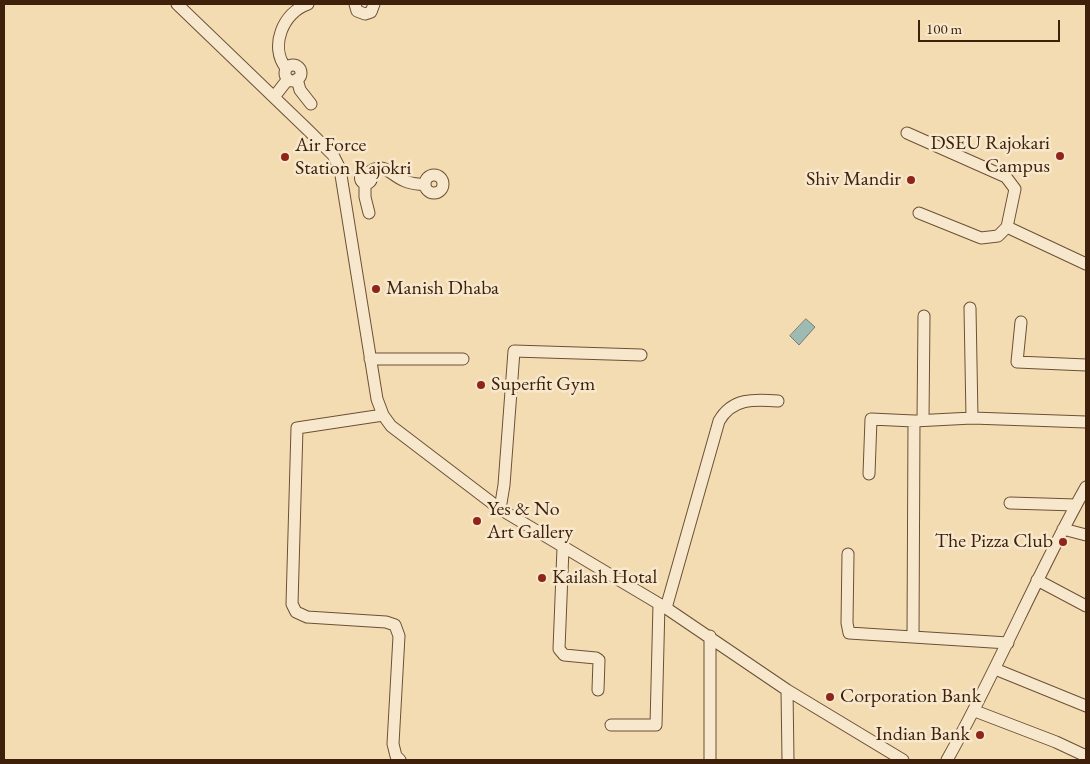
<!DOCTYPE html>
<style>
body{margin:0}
#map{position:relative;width:1090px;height:764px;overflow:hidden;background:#f3dcb2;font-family:"EB Garamond",serif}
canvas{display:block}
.frame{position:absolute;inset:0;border:5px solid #3f210b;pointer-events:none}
.scale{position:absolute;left:918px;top:20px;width:142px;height:22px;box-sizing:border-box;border:2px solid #3f210b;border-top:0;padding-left:6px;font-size:15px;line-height:18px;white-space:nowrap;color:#3f210b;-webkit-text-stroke:4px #f7e8cd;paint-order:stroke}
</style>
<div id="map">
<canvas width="1090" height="764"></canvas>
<div class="frame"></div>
<div class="scale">100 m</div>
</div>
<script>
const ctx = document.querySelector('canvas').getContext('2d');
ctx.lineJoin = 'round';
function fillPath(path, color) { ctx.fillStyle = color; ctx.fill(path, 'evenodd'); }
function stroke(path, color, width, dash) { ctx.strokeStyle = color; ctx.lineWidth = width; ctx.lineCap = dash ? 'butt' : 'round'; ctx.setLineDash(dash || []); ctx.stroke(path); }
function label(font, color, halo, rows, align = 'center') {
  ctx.font = font + ' "EB Garamond",serif'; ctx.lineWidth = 5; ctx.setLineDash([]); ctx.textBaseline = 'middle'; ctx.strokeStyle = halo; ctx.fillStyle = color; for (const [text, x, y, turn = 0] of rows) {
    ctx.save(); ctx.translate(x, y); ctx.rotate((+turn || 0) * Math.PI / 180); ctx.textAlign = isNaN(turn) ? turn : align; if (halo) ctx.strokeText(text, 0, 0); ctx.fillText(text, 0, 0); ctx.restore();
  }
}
const water = new Path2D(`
 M806,319l9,8 -16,18 -9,-9z`);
fillPath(water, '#9dbab3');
stroke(water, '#777d70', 1);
const minor = new Path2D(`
 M177,4l132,127 24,24 7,14 37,230 6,16 8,11 109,83 166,99 121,82 116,70
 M355,4l2,7 8,3 6,-2 3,-8
 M285 73a8 8 0 1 1 16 0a8 8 0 1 1-16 0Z
 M286,68c-17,-21 -3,-56 22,-64
 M297,79l3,11 11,14
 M274,97l14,-18
 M907,133l99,44 9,12 -8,38 -9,9 -17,2 -62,-25
 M360.5 178a5.5 5.5 0 1 1 11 0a5.5 5.5 0 1 1-11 0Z
 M368,173c16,-13 23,3 37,8 6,3 14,3 20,4
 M425 184a9 9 0 1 1 18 0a9 9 0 1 1-18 0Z
 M365,184v13l4,16
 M1007,227l79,37
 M970,308l2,110
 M1021,322l-4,40 69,3
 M370,359h93
 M383,415l-86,13 -5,176 4,8 11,5 79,5 9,3 4,11 -6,108 3,12 4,4
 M923,420l1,-104
 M869,474l2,-55 43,2 58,-3 114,4
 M1010,503l66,2
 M500,509l4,-24 10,-134 127,4
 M1063,529l23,6
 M563,548l-4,101 5,6 32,3 3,2 -1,30
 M848,554l-1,69 2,10 159,10
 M1037,580l49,26
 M666,608l53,-187c13,-23 35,-22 59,-20
 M913,637l1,-216
 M995,669l91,37
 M787,690l1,70
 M975,711l81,31 30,14
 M611,725h45l3,-121
 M710,760v-124
 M947,760c50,-89 89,-184 139,-273`);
stroke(minor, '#6c5035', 13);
stroke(minor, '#f7e8cd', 11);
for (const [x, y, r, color] of [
 [1060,156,5,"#8f2418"],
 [285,157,5,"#8f2418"],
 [911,180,5,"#8f2418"],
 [376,289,5,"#8f2418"],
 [481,385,5,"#8f2418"],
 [477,521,5,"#8f2418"],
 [1063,542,5,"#8f2418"],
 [542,578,5,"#8f2418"],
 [830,697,5,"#8f2418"],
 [980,735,5,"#8f2418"]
]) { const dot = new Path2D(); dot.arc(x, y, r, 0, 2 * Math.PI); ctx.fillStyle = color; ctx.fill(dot); stroke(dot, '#f7e8cd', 2); }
label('20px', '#3f210b', '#f7e8cd', [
 ["DSEU Rajokari",1050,144,"right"],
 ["Campus",1050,167,"right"],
 ["Air Force",295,146],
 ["Station Rajokri",295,169],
 ["Shiv Mandir",901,180,"right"],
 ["Manish Dhaba",386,289],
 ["Superfit Gym",491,385],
 ["Yes & No",487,510],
 ["Art Gallery",487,533],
 ["The Pizza Club",1053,542,"right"],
 ["Kailash Hotal",552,578],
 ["Corporation Bank",840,697],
 ["Indian Bank",970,735,"right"]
], 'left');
</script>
